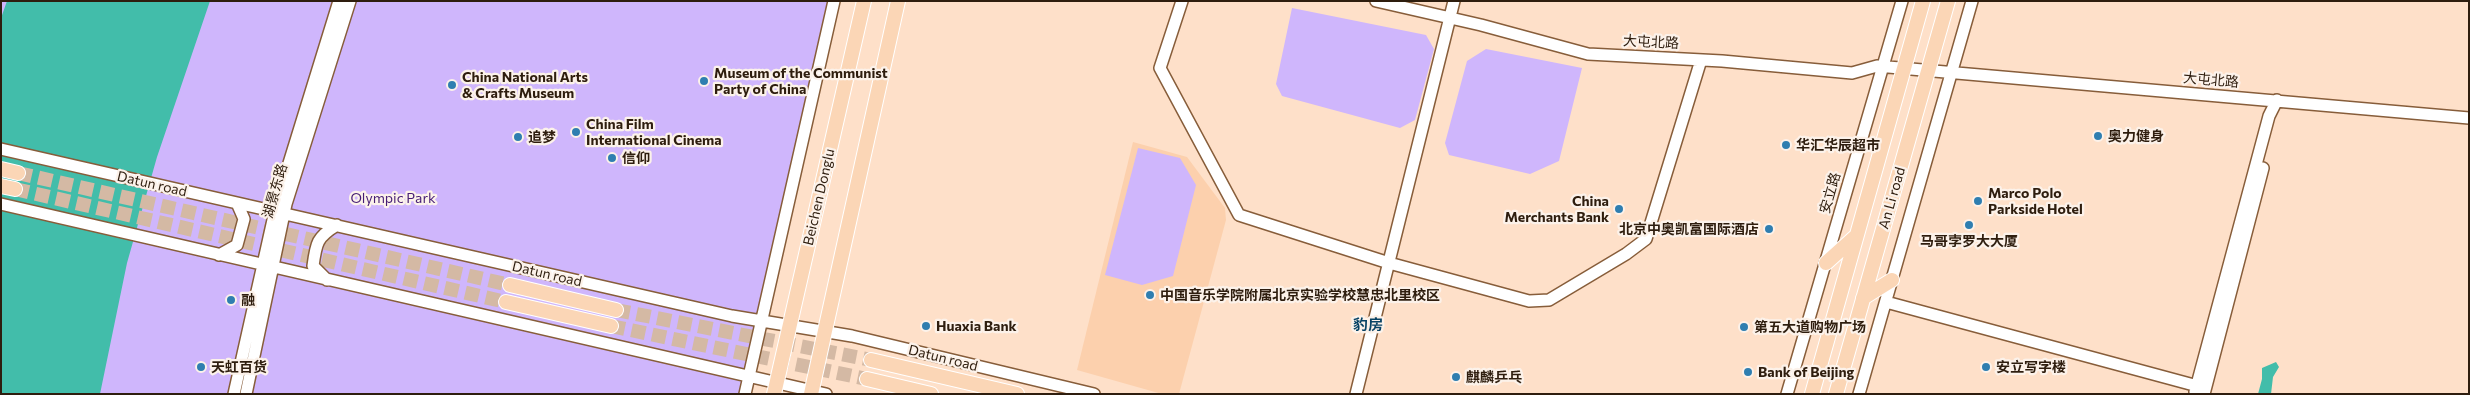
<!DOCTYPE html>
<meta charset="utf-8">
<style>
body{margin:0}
#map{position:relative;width:2470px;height:395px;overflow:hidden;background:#fee0c9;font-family:Commissioner,sans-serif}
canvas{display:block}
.frame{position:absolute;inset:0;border:2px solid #2e1d0e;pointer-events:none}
</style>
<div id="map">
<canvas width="2470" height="395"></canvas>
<div class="frame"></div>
</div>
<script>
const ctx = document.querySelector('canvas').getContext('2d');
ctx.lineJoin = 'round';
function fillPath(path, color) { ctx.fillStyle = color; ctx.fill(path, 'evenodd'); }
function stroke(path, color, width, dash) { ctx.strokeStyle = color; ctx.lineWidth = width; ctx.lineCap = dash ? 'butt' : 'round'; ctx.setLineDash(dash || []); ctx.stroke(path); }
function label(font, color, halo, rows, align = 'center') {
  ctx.font = font + ' Commissioner,"Noto Sans SC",sans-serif'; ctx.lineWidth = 4.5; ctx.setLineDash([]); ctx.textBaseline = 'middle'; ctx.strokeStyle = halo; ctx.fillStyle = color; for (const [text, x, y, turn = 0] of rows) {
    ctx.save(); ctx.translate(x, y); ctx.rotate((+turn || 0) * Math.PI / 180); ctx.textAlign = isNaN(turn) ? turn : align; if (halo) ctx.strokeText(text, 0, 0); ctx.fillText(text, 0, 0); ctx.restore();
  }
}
fillPath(new Path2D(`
 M1133,142l54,15 38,51 1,12 -47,174h-17l-85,-24z`), '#fcd0ad');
fillPath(new Path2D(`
 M1,1h829l-89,393h-740z
 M1292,8l134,27 8,14 -19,71 -15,8 -118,-32 -6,-12z
 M1486,49l96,19 -23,93 -29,13 -81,-19 -4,-12 22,-82z
 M1138,148l42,10 16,27 -23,91 -31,9 -37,-10z`), '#cfb6fc');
fillPath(new Path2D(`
 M7,1h203l-53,156 -30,106 -27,131h-99v-376z
 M2276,362l3,5 -6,10 -2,17h-13l4,-15v-11z`), '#42bdaa');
stroke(new Path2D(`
 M18,173l492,112
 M15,189l491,113
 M616,310l255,50
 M611,326l256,53`), '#d4b9a4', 14, [14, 7]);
const minor = new Path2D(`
 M1182,1l-22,67 79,147 150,48 140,38 20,-1 77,-46 20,-15 55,-179
 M1376,1l105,24 107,29 134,7 130,12 25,-7 592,52
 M1,149l731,167 120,20 242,58
 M1,204l825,190
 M219,255l18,-10 7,-26 -7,-16
 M327,280l-14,-14c3,-23 4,-29 24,-41
 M1886,302l319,86
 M2195,392l74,-276 8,-16
 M234,394l43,-192 62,-201
 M246,394l40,-190 64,-203
 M745,394l89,-393
 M1356,394l98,-393
 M1787,394l115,-393
 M1859,394l113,-393
 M2204,394l59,-226`);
const major = new Path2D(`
 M1,169l17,4
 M1,186l14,3
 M1826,263l29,-26
 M510,285l106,25
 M1863,298l29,-18
 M506,302l105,24
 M871,360l146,34
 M867,379l64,15
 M774,394l90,-393
 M811,394l87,-393
 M1812,394l111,-393
 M1836,394l112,-393`);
stroke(minor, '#875d3a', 14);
stroke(major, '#fff', 16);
stroke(minor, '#fff', 11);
stroke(major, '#fbd6b6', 14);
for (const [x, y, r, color] of [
 [704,81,5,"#2f7eb0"],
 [452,85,5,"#2f7eb0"],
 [576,132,5,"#2f7eb0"],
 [2098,136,5,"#2f7eb0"],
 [518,137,5,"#2f7eb0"],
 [1786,145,5,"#2f7eb0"],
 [612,158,5,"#2f7eb0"],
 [1978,201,5,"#2f7eb0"],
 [1619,209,5,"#2f7eb0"],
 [1969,225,5,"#2f7eb0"],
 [1769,229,5,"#2f7eb0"],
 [1150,295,5,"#2f7eb0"],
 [231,300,5,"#2f7eb0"],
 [926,326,5,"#2f7eb0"],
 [1744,327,5,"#2f7eb0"],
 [201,367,5,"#2f7eb0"],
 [1986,367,5,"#2f7eb0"],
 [1748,372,5,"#2f7eb0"],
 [1456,377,5,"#2f7eb0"]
]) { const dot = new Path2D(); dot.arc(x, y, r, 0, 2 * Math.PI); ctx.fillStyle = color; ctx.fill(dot); stroke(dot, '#fcf2ea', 2); }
label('14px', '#2e1d0e', '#fcf2ea', [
 ["大屯北路",1651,42,3],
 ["大屯北路",2211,80,5],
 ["Datun road",152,184,13],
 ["湖景东路",275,191,-74],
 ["安立路",1830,193,-74],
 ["Beichen Donglu",819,197,-77],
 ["An Li road",1892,198,-74],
 ["Datun road",547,274,13],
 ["Datun road",943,358,14]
]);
label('bold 14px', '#2e1d0e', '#fcf2ea', [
 ["Museum of the Communist",714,73],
 ["Party of China",714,89],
 ["China National Arts",462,77],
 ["& Crafts Museum",462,93],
 ["China Film",586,124],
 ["International Cinema",586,140],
 ["奥力健身",2108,136],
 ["追梦",528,137],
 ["华汇华辰超市",1796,145],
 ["信仰",622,158],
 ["Marco Polo",1988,193],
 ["Parkside Hotel",1988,209],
 ["China",1609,201,"right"],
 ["Merchants Bank",1609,217,"right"],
 ["北京中奥凯富国际酒店",1759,229,"right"],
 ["马哥孛罗大大厦",1969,241,"center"],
 ["中国音乐学院附属北京实验学校慧忠北里校区",1160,295],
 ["融",241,300],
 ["Huaxia Bank",936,326],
 ["第五大道购物广场",1754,327],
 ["天虹百货",211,367],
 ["安立写字楼",1996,367],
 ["Bank of Beijing",1758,372],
 ["麒麟乒乓",1466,377]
], 'left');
label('14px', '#461d74', '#fcf2ea', [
 ["Olympic Park",393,198]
]);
label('bold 15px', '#074264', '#fcf2ea', [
 ["豹房",1368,325]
]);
</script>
